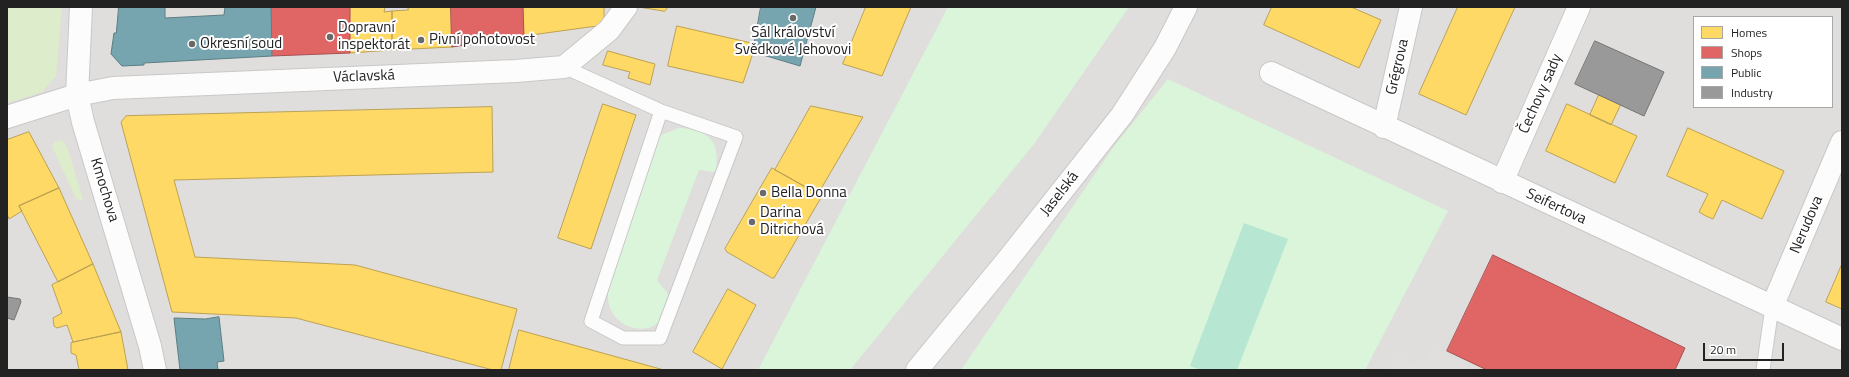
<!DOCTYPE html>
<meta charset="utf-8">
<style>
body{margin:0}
#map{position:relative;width:1849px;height:377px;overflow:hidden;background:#f0eeeb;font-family:"Titillium Web",sans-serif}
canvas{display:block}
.frame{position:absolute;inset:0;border:8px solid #222;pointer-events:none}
.legend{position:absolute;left:1693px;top:16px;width:140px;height:92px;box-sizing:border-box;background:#fff;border:1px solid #a7a7a7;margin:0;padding:5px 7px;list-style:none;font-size:12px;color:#222}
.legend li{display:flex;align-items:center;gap:8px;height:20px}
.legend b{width:20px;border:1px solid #a7a7a7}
.scale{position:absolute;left:1703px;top:343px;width:81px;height:18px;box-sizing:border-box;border:2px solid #222;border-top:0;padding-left:5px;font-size:12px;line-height:14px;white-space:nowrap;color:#222;-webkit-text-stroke:3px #fff;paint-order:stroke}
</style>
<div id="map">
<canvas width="1849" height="377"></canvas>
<div class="frame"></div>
<ul class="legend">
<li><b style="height:11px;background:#ffd966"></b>Homes</li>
<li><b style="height:11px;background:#e06666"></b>Shops</li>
<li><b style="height:11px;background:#76a5af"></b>Public</li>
<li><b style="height:11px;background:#999"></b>Industry</li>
</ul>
<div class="scale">20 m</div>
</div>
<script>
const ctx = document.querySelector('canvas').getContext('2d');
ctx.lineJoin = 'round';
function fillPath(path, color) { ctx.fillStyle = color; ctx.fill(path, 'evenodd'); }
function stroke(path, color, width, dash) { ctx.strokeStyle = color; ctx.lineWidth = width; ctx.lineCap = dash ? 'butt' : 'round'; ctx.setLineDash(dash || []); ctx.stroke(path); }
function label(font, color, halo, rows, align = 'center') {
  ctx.font = font + ' "Titillium Web",sans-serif'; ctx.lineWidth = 4; ctx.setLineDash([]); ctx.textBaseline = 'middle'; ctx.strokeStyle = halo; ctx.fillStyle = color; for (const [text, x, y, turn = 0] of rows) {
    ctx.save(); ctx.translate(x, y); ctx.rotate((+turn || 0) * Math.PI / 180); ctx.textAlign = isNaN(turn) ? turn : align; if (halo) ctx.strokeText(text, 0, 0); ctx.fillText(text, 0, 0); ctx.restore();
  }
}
fillPath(new Path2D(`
 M7,7h1835v363h-1835zM1694,17h138v90h-138z`), '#dfdedc');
fillPath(new Path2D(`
 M7,7h55l-6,69 -14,16 -35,11z
 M60,140l4,2 4,7 15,51 -7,-1 -24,-53 3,-4z`), '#ddeccb');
fillPath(new Path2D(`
 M948,7h181l-95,137 -184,226h-92z
 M1168,79l280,132 -83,159h-404l151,-221z
 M679,128c31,2 41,13 37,44l-17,-2 -42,110 15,19c-4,7 -8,19 -14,24 -15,12 -38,4 -46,-11 -4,-7 -4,-14 -4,-21l51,-155z`), '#daf5da');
fillPath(new Path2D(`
 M1244,223l44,16 -51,131h-36l-11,-4z`), '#b7e6d2');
fillPath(new Path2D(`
 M1433,349l43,21h-87l7,-14 27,13z`), '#e0dfde');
const homes = new Path2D(`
 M350,7h35l-1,5 8,-1v39l-42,3z
 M408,7h43l1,40 -60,3v-39l16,-1z
 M523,7h81v18l-80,11z
 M639,7h29l-3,4z
 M866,7h45l-29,69 -39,-12z
 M1272,7h79l30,13 -22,48 -95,-43z
 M1458,7h57l-49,108 -47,-21z
 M677,26l79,18 -13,39 -75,-17z
 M608,51l47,13 -5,21 -22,-7 2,-6 -27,-7z
 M1599,95l22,9 -10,21 -21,-10z
 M603,104l33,11 -45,134 -33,-11z
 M1567,104l70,32 -22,47 -69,-32z
 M811,106l52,11 -45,77 -43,-24z
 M492,107l1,65 -319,8 21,77 160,8 162,44 -16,61h-8l-197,-52 -124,-6 -51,-190 5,-6z
 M1688,128l96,43 -22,48 -40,-19 -9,19 -7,-3 -7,-4 9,-18 -41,-18z
 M29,132l30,56 -40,18 3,5 -13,8 -2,-5v-74z
 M772,168l50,28 -48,82h-2l-45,-26 -2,-3z
 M59,188l34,76 -35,18 -39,-76z
 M93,264l28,68 -48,10 -6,-17 -10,3 -3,-2 -1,-8 9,-5 -10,-28z
 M1842,264v45l-16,-7z
 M728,289l28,16 -34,64 -29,-17z
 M519,330l145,40h-155z
 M121,332l7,38h-49l-3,-15 -5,-2v-10z`);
fillPath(homes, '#ffd966');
stroke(homes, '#bda252', 1);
const shops = new Path2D(`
 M271,7h79v46l-78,3z
 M451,7h72l1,29 -72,11z
 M1493,255l192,93 -10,22h-188l-40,-19z`);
fillPath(shops, '#e06666');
stroke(shops, '#a75252', 1);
const public = new Path2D(`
 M119,7h46v11l59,-3 1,-8h46l1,49 -128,7v2l-22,1 -11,-12 3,-21h2z
 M761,7h55l-16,59 -47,-14z
 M219,317l5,44 -7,1 1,8h-38l-6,-52 31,1z`);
fillPath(public, '#76a5af');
stroke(public, '#5d7e85', 1);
const industry = new Path2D(`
 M1595,41l69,31 -20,44 -69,-32z
 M7,297l13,2 1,3 -7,18 -7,-2z`);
fillPath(industry, '#999');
stroke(industry, '#757575', 1);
const service = new Path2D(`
 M564,67l97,44 75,26 -76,201h-37l-32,-17 70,-210
 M1763,370l9,-63`);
const minor = new Path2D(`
 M81,7l-4,88 6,27 67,224 5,24
 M1271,73l571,266
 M7,117l70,-22 36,-7 403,-17 48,-4 45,-37 17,-23
 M1384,127l27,-120
 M1502,182l77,-175
 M1772,307l70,-165`);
const tertiary = new Path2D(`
 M917,370l92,-112 113,-143 43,-67 21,-41`);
stroke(service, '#c9c8c7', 15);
stroke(minor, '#c9c8c7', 24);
stroke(tertiary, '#c9c8c7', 24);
stroke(service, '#fdfcfc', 13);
stroke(minor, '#fdfcfc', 22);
stroke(tertiary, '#fdfcfc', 22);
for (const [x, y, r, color] of [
 [793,18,4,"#6a6968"],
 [330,37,4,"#6a6968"],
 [421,40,4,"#6a6968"],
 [192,44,4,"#6a6968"],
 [763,193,4,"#6a6968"],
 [752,222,4,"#6a6968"]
]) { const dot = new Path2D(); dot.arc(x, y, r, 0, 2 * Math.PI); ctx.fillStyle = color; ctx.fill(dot); stroke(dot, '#fff', 1.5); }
label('15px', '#222', '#fff', [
 ["Dopravní",338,28],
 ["inspektorát",338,45],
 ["Sál království",793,33,"center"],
 ["Svědkové Jehovovi",793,50,"center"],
 ["Pivní pohotovost",429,40],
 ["Okresní soud",200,44],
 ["Bella Donna",771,193],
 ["Darina",760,213],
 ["Ditrichová",760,230]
], 'left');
label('15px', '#222', '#fff', [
 ["Grégrova",1398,67,-77],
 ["Václavská",364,77,-2],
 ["Čechovy sady",1541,94,-66],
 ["Kmochova",104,190,73],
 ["Jaselská",1060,194,-52],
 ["Seifertova",1556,207,25],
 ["Nerudova",1807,225,-67]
]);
</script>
